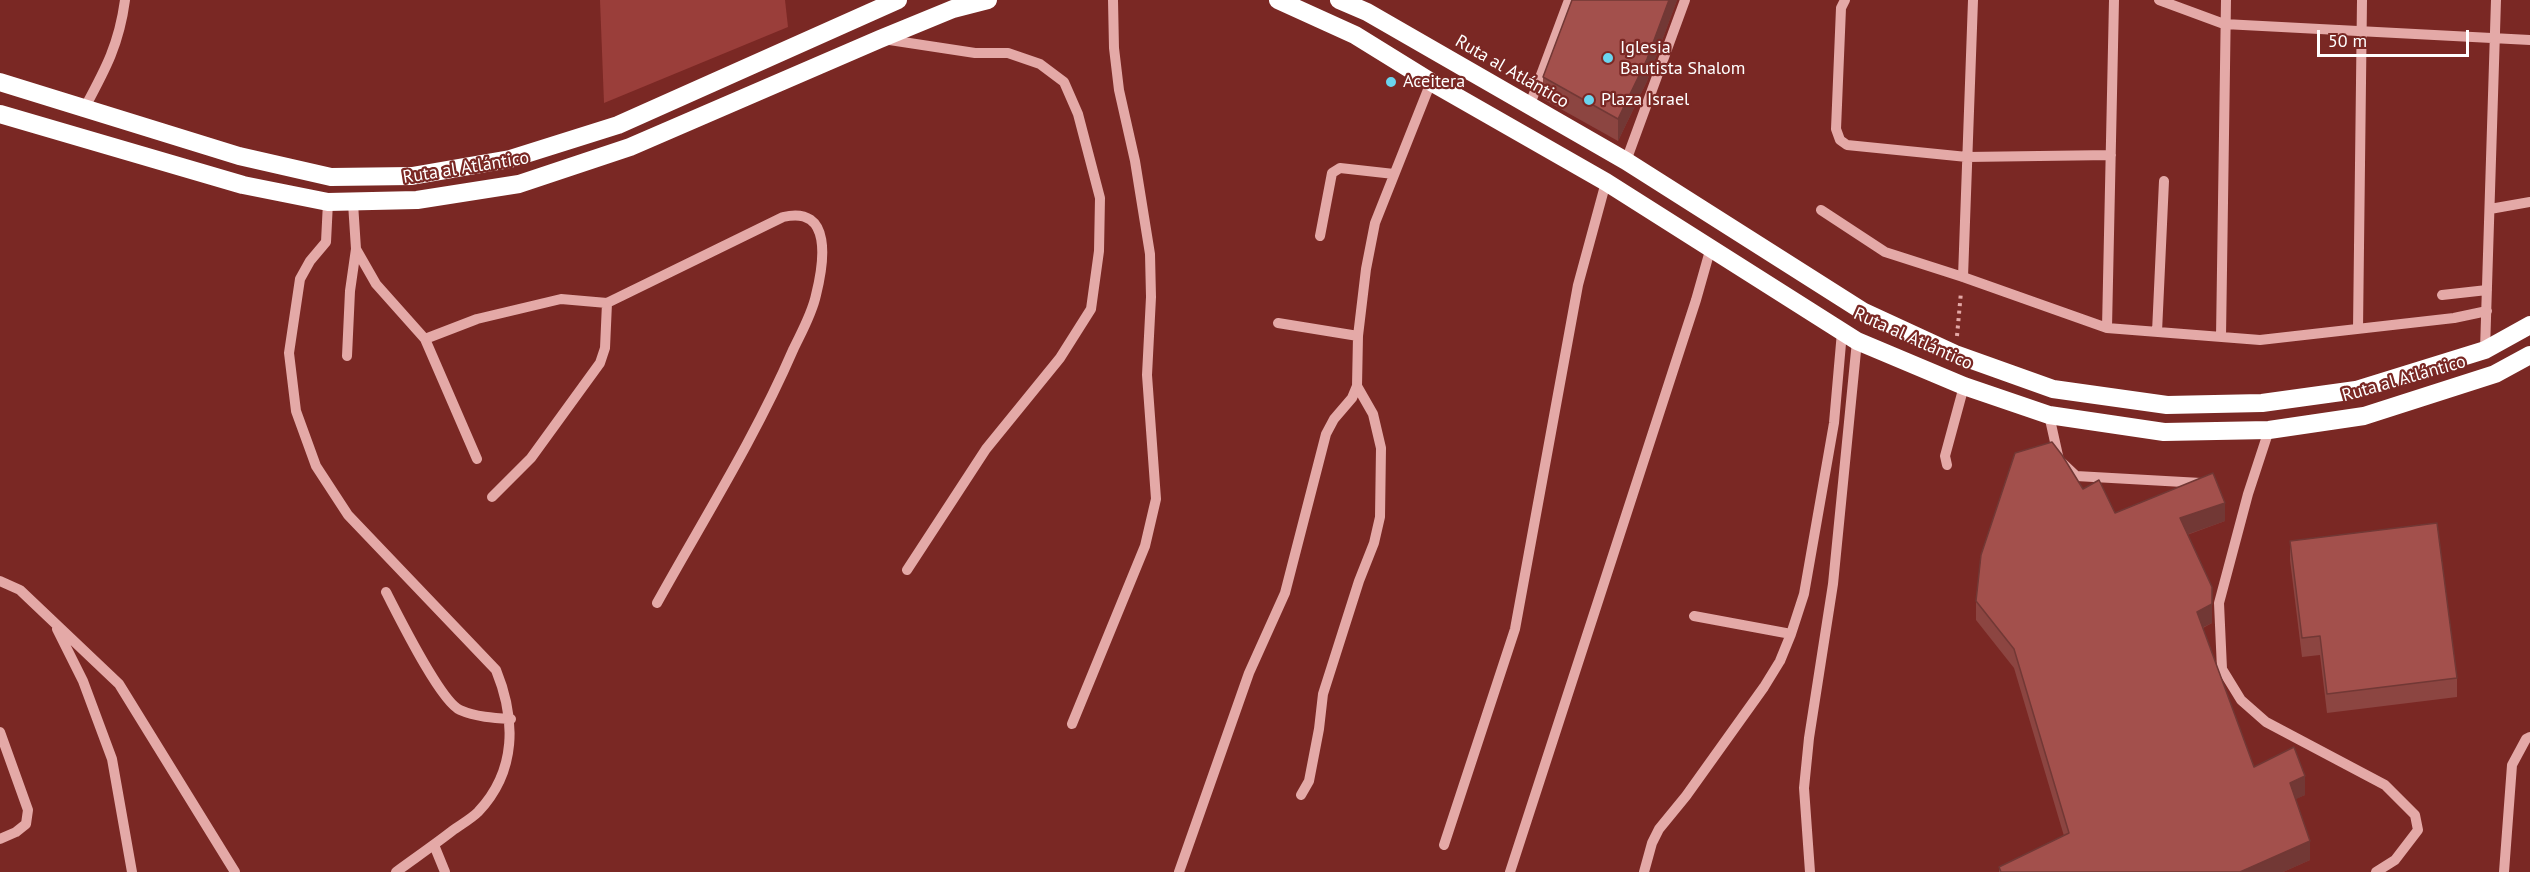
<!DOCTYPE html>
<meta charset="utf-8">
<style>
body{margin:0}
#map{position:relative;width:2530px;height:872px;overflow:hidden;background:#7a2824;font-family:"PT Sans",sans-serif}
canvas{display:block}
.scale{position:absolute;left:2317px;top:30px;width:152px;height:27px;box-sizing:border-box;border:3px solid #fff;border-top:0;padding-left:8px;font-size:18px;line-height:21px;white-space:nowrap;color:#fff;-webkit-text-stroke:4px #7a2824;paint-order:stroke}
</style>
<div id="map">
<canvas width="2530" height="872"></canvas>
<div class="scale">50 m</div>
</div>
<script>
const ctx = document.querySelector('canvas').getContext('2d');
ctx.lineJoin = 'round';
function fillPath(path, color) { ctx.fillStyle = color; ctx.fill(path, 'evenodd'); }
function stroke(path, color, width, dash) { ctx.strokeStyle = color; ctx.lineWidth = width; ctx.lineCap = dash ? 'butt' : 'round'; ctx.setLineDash(dash || []); ctx.stroke(path); }
function label(font, color, halo, rows, align = 'center') {
  ctx.font = font + ' "PT Sans",sans-serif'; ctx.lineWidth = 4.5; ctx.setLineDash([]); ctx.textBaseline = 'middle'; ctx.strokeStyle = halo; ctx.fillStyle = color; for (const [text, x, y, turn = 0] of rows) {
    ctx.save(); ctx.translate(x, y); ctx.rotate((+turn || 0) * Math.PI / 180); ctx.textAlign = isNaN(turn) ? turn : align; if (halo) ctx.strokeText(text, 0, 0); ctx.fillText(text, 0, 0); ctx.restore();
  }
}
fillPath(new Path2D(`
 M600,0h185l3,27 -184,76z`), '#9a3e3a');
stroke(new Path2D(`
 M1957,336l4,-44`), '#e4a9a7', 4, [3, 4.5]);
stroke(new Path2D(`
 M1845,0l-4,8 -5,121 4,11 7,5 120,12 144,-2
 M2159,0l65,24 306,16
 M883,39l92,14h33l32,11 24,18 14,32 22,84 -1,53 -8,58 -31,49 -74,91 -79,121
 M1529,107l40,-107
 M84,109c21,-39 35,-64 41,-109
 M1626,161l59,-161
 M328,202l-2,40 -16,19 -10,18 -11,74 7,58 20,55 32,49 148,155c20,49 21,101 -18,142 -7,7 -18,13 -26,19 -18,14 -37,27 -56,41
 M353,203l3,46 20,35 49,55 52,120
 M2490,209l40,-7
 M1821,210l64,42 78,25 144,51 153,12 194,-22 33,-7
 M1320,236l12,-63 8,-5 54,6
 M1963,277l10,-277
 M2442,295l45,-5
 M1278,323l80,13
 M2107,328l7,-328
 M2358,329l4,-329
 M2157,332l7,-151
 M2221,337l5,-337
 M425,339l52,-20 84,-20 46,4 176,-86c50,-12 41,46 33,78 -4,19 -15,38 -23,55 -38,88 -90,170 -136,253
 M2485,350l11,-350
 M347,356l3,-65 6,-42
 M2049,415l10,45 17,16 125,7
 M2269,430l-21,64 -29,109 3,66 19,31 25,22 119,63 30,30 3,15 -23,30 -19,12
 M1947,465l-2,-9 19,-70
 M492,497l39,-39 69,-95 5,-15 2,-45
 M0,581l20,9 99,94 116,188
 M386,592c12,23 54,109 74,118 16,7 34,8 51,9
 M1694,616l97,18
 M57,629l26,52 29,78 20,113
 M1072,724l73,-178 11,-47 -9,-124 4,-78 -1,-43 -15,-93 -16,-71 -5,-42 -1,-48
 M0,732l28,78 -2,14 -10,8 -16,7
 M1301,795l8,-14 10,-52 4,-35 36,-113 15,-38 6,-26 1,-69 -8,-34 -16,-28
 M434,845l11,27
 M1444,845l71,-216 63,-344 28,-103
 M1179,872l70,-199 36,-80 41,-159 8,-15 18,-21 5,-12 1,-50 8,-67 9,-46 56,-141
 M1510,872l186,-572 15,-53
 M1644,872l8,-29 7,-14 27,-33 78,-109 16,-26 11,-27 13,-40 30,-171 8,-91
 M1810,872l-6,-84 5,-50 24,-154 24,-243
 M2504,872l8,-107 14,-26 4,-2`), '#e4a9a7', 10);
stroke(new Path2D(`
 M1278,0l77,35 76,47 175,100 251,159 107,45 85,29 115,17 105,-2 95,-14 131,-42 35,-19
 M1339,0l28,12 259,149 238,151 91,42 98,35 114,16 95,-2 94,-13 129,-40 45,-25
 M0,82l239,74 92,21 81,-1 98,-17 108,-34 280,-125
 M0,114l243,71 85,17 89,-2 102,-16 111,-37 250,-108 73,-30 35,-9`), '#fff', 18);
fillPath(new Path2D(`
 M1572,0h105l-30,81 -29,60 -75,-42v-22z
 M2083,489l32,24 110,8 -38,14 25,88 -9,5 51,139 51,28 -10,4 15,61 -27,12h-284v-5l65,-31 -50,-168 -38,-48v-19z
 M2290,541l167,137v19l-130,16 -7,-58 -18,2 -12,-97z`), '#8c4541');
fillPath(new Path2D(`
 M1669,0h8l-30,81 -29,60v-22z
 M2225,503v18l-45,16v-19z
 M2212,604v19l-15,7v-18z
 M2305,776v19l-15,7v-19z
 M2310,841v19l-27,12h-43z`), '#723835');
const building = new Path2D(`
 M1572,0h97l-22,59 -29,60 -75,-42z
 M2052,442l10,13 21,34 16,-9 16,33 98,-40 12,30 -45,15 32,69v17l-15,8 57,155 40,-20 11,29 -15,7 20,58 -70,31h-239l-2,-5 70,-34 -55,-184 -38,-48 5,-46 34,-102z
 M2437,523l20,155 -130,16 -7,-58 -18,2 -12,-97z`);
fillPath(building, '#a3504c');
stroke(building, '#723835', 1.5);
for (const [x, y, r, color] of [
 [1608,58,6,"#6bd5ef"],
 [1391,82,6,"#6bd5ef"],
 [1589,100,6,"#6bd5ef"]
]) { const dot = new Path2D(); dot.arc(x, y, r, 0, 2 * Math.PI); ctx.fillStyle = color; ctx.fill(dot); stroke(dot, '#7a2824', 2); }
label('18px', '#fff', '#7a2824', [
 ["Iglesia",1620,48],
 ["Bautista Shalom",1620,69],
 ["Aceitera",1403,82],
 ["Plaza Israel",1601,100]
], 'left');
label('18px', '#fff', '#7a2824', [
 ["Ruta al Atlántico",1512,72,30],
 ["Ruta al Atlántico",466,168,-9],
 ["Ruta al Atlántico",1913,339,24],
 ["Ruta al Atlántico",2404,379,-16]
]);
</script>
